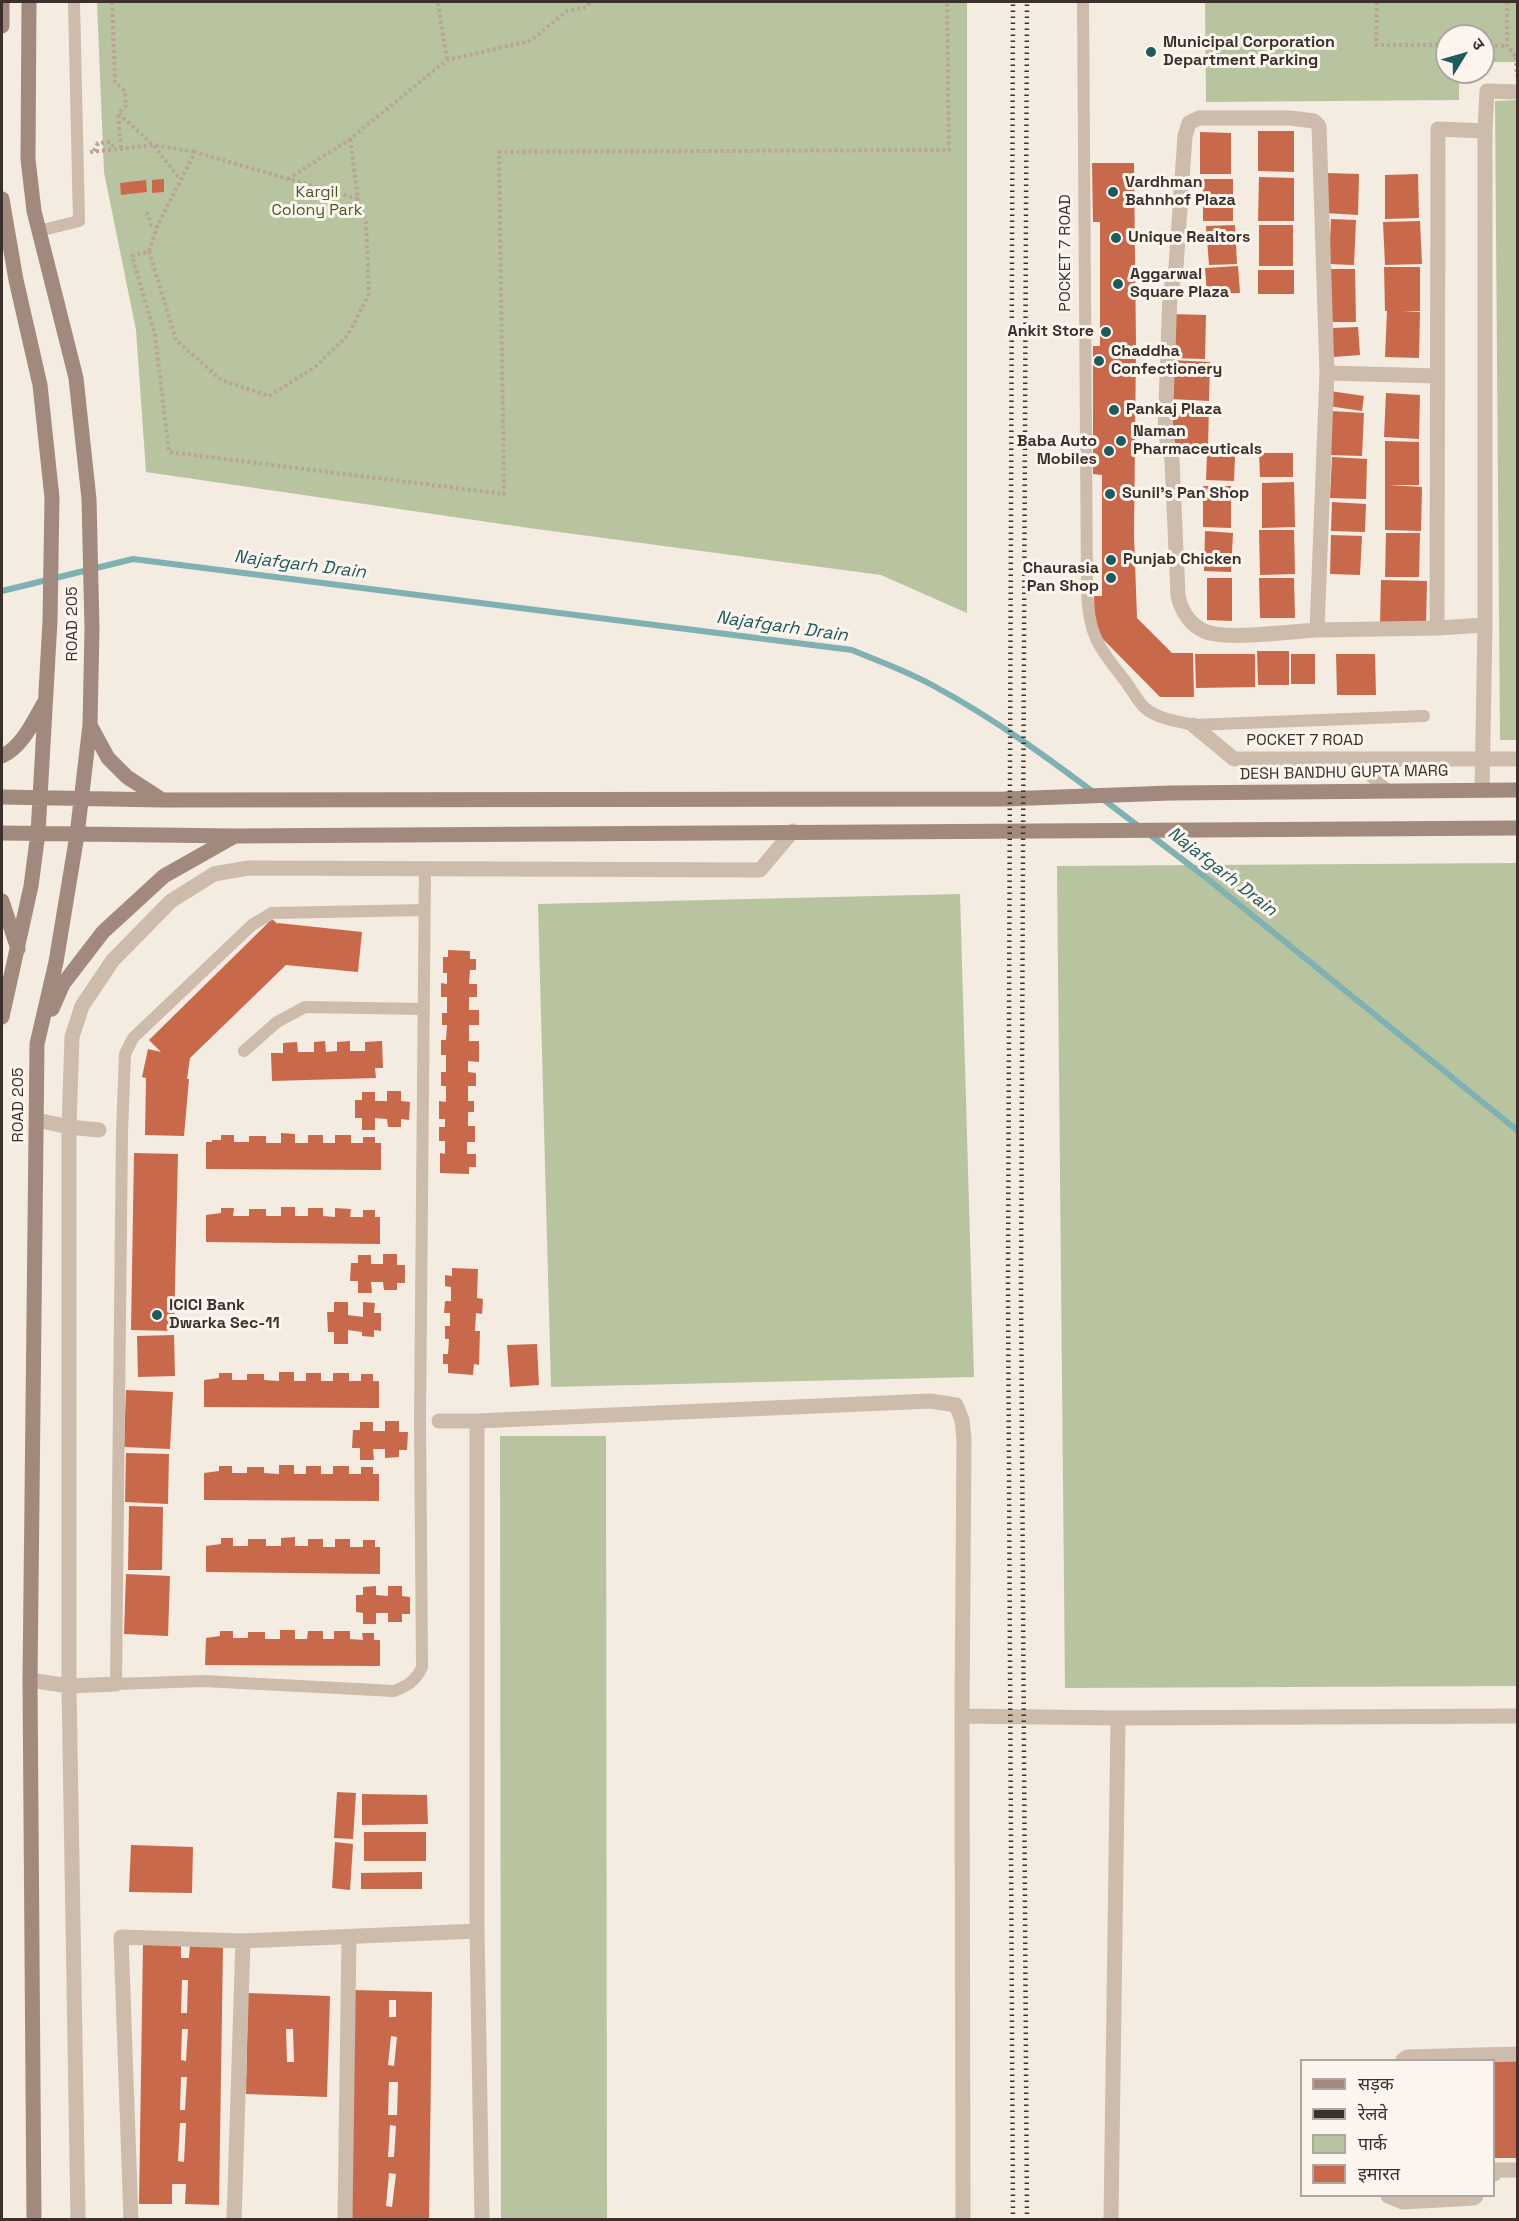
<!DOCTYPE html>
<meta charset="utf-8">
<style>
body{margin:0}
#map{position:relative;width:1519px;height:2221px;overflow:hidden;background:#f4ebe1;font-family:"Space Grotesk","Noto Sans Devanagari",sans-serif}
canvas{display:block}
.frame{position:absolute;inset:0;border:3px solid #3b302b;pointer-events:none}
.legend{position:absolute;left:1300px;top:2059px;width:195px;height:138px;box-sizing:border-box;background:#fbf5ee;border:2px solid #aea6a0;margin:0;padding:8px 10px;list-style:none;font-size:18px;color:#3b302b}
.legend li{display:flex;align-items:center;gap:12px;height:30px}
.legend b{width:30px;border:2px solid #aea6a0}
.north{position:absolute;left:1435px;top:24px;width:60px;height:60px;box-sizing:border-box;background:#fbf5ee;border:2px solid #aea6a0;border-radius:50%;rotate:53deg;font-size:16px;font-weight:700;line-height:24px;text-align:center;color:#3b302b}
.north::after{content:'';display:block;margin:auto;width:21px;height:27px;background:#1f5a5e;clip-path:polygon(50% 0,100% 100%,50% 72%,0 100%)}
</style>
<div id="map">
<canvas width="1519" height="2221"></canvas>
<div class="frame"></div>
<ul class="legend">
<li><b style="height:8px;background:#a18a7d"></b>सड़क</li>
<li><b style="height:8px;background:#3b302b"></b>रेलवे</li>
<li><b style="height:16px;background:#b8c4a0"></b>पार्क</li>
<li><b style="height:16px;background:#c8694b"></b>इमारत</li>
</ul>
<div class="north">उ</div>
</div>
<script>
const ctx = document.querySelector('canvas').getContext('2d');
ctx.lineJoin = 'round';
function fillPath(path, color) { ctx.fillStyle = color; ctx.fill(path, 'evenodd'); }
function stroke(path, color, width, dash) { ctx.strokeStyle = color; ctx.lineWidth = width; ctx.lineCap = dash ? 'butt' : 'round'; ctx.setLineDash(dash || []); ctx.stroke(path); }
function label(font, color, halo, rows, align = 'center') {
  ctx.font = font + ' "Space Grotesk",sans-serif'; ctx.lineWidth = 6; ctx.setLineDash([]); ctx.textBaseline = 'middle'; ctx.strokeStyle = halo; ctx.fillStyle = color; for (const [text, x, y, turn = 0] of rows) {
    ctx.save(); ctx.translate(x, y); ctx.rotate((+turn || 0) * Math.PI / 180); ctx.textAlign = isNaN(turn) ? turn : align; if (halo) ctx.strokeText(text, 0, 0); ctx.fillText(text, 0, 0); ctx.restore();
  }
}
fillPath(new Path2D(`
 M97,2h870v611l-86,-38 -352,-47 -383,-56 -10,-142 -32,-158z
 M1205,2h312v60h-34v-26h-36v36h12v28l-253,2z
 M1517,100l1,640h-18l-5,-639z
 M1517,863v823l-452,2 -8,-822z
 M960,894l14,483 -423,10 -13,-483z
 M500,1436h106l1,783h-106z`), '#b8c4a0');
stroke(new Path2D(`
 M2,591l131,-32 719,91c26,11 55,21 80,35 75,40 141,92 209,143
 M1149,834l55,42 314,255`), '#7fb0b2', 6);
fillPath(new Path2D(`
 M1258,131h36v41l-36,-1z
 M1200,132l31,1v41h-31z
 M1092,163h42l2,183 -2,189 3,83 35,35h21l1,44h-34l-65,-66 -1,-35h8v-121l-9,-1v-128h7v-124h-7z
 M1327,173l32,1 -1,41 -33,-2z
 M1418,174l1,44 -34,1v-44z
 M1259,177l35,1v43h-36z
 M164,179v13l-12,1v-13z
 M1203,179h30v42h-30z
 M146,180l1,12 -26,3 -1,-12z
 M1331,219l25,1 -2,45 -25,-1z
 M1420,221l2,43 -37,1 -2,-43z
 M1235,225l2,39 -28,1 -3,-39z
 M1259,225h34v41h-34z
 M1238,266l2,27 -33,1 -2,-26z
 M1384,267h36v44l-17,1h17l-1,46 -34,-1 2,-46h-2z
 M1326,269h29l1,53h-28z
 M1258,270h36v24h-36z
 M1170,314l36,1 -1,44 -36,-1z
 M1358,327l2,28 -27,2 -2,-29z
 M1171,360l39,2 -1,39 -39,-2z
 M1330,391l34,5 -2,15 -34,-5z
 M1386,393l34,2 -1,44 -35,-2z
 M1173,404h36l-1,45h-35z
 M1331,411l33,2 -2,43 -33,-1z
 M1385,441l34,1v43h-31l34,2 -1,44 -36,-1z
 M1259,453h34v24h-33z
 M1207,454l28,2 -1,25 -28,-1z
 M1332,457l35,2 -1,40 -36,-1z
 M1294,482l1,45 -33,1v-45z
 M1203,486h28v42l-28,-1z
 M1332,502l34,2 -1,28 -34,-1z
 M1259,530h35l1,44 -35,1z
 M1205,531l28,2 -2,39 -27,-1z
 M1386,533h34l-1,44h-34z
 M1331,535l31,1 -2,39 -30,-1z
 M1207,578h25v43l-25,-1z
 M1259,578h35l1,40h-35z
 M1381,580l46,1 -1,45 -46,-2z
 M1257,651h32v34h-31z
 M1195,654h60v33l-59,1z
 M1291,654h24v30h-24z
 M1336,654h39l1,41h-39z
 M272,919l6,5v-1l84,9 -4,40 -72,-7 -96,93 -3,21h2l-5,57 -39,-1 1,-57 -4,-1 6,-28 13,3 -12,-12z
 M448,950l22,1v8h6v11h-6l-1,14h8v13h-8v13h10v15h-10v16h10v21l-11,-1v11l8,1v13h-8v15h6v11h-6v14h7v16h-8v12h9v13h-7v7l-29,-1v-20l5,1v-13h-6v-14h6v-8h-6v-18l7,1v-16h-5v-14h5v-17h-5v-15h5l1,-15h-5v-12h5v-16h-6v-14l6,1v-11h-4v-16h5z
 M325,1041l1,11 11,-1v-9l13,-1v10h15v-9l17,-1 1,27h-8l1,10 -104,3 -1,-28h12v-10l14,-1 1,10h16v-10z
 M387,1091h14v10l9,1 -1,18 -8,-1v8h-13l-1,-8 -12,-1v12h-13v-12h-7v-18h7v-8h13v9h12z
 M281,1133l14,1v9h13v-8h15v8h12v-8h16v8h12v-6h12v6h6v27l-175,-1v-27h6v-2h9v-5h13v7h15v-6h17v7h15z
 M134,1153l44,1 -4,177 -43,-1z
 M281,1207h14v9h13v-8h15v8l12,1v-9l16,1 -1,8h13v-7h12v7h5v27l-174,-2v-27l15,-2v-5h13l-1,8h16v-7h17v7h15z
 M383,1254h14v11h8v18h-8v7h-13l-1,-8h-12l1,11h-14v-12h-8l1,-18h7v-8h13v9h12z
 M452,1268l26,1 -1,29 6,1 -1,15 -6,-1 -1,18h5l-1,34 -5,-1 -1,11 -25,-2v-9h-5v-10h5l1,-15h-4v-13h5v-13h-6l1,-12h6v-14l-6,-1v-11l7,1z
 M334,1302h14v13l15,2v-15l12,1 -1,10h7v18l-7,-1v7l-12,-1v-4l-14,-2v14h-14v-12h-6l-1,-20h7z
 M174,1335l1,41 -37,1 -1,-41z
 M537,1344l2,41 -29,2 -3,-42z
 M279,1372h15v9h12v-8h15v8h12v-8h16v8h12v-7h12v7h6v27l-175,-1v-27l15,-2v-5h13v7h15v-6h17v6l15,1z
 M126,1390l47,2 -3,57 -46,-2z
 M385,1421h14v11h9l-1,18h-8v7l-14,1v-9h-12l1,11h-14v-12h-8l1,-18h7v-8h13v9h12z
 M126,1453l43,1 -1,50 -43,-2z
 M279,1465h15v9h12v-8h15v8h12v-8h16v8h12v-7h12v7h6v27l-175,-1v-27l15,-2v-5h13v7h15v-6h17v6l15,1z
 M129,1506l34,1 -1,63h-34z
 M295,1537v9h13v-7h15v8h12v-8h15v8h13v-7h12v7h5v27l-174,-2v-26l15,-2v-6h12v8h15v-7h18v7h15v-8z
 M126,1574l44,2 -2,60 -44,-2z
 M376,1586v9l12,1v-10h14v10l8,1v17h-8v8h-14v-9h-12v11h-13v-11l-7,-1v-17h7v-8z
 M280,1630h15v9h12l1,-8h15v8h11v-8h16v8l13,1 -1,-7h12v7h6v26l-175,-1 1,-27 14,-2v-5h13v7h15v-6h17v7h15z
 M337,1792l19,1 -3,46 -19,-1z
 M362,1794l65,1 1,29 -66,1z
 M364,1832h62v29h-62z
 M335,1842l18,2 -3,46 -18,-2z
 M131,1845l62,2 -1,46 -63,-1z
 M422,1872v17h-61v-16z
 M143,1943l38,1v14h8l1,-14 33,1 -4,260 -34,-1 1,-20h-14v20h-33zM182,1980h6l-1,33h-6zM182,2029h6l-2,32 -5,-1zM181,2077h6l-2,33h-5zM180,2123h6l-2,39 -6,-1z
 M352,1990l80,2 -3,228h-80zM389,2000h7v17h-7zM391,2036l6,1 -3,29 -6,-1zM389,2082h9l-1,33h-9zM390,2125l6,1 -2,31h-6zM389,2173l7,1 -4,33 -6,-1z
 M248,1993l82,3 -3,101 -81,-3zM286,2029h7l1,33h-7z
 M1494,2061h24l-1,97h-23z`), '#c8694b');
stroke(new Path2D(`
 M112,2l3,80 10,9 1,15 -8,7
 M1377,2l-1,43h71
 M1507,2v44l9,11
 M438,3l9,57
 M1483,45l24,1
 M1516,57l1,19
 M350,139l8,60 8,24 3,71 -21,41 -33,32 -46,29 -48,-16 -45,-40 -27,-89 -17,5 23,79 14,117 335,42 -5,-342 450,-2 -2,-148
 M121,148l-3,-35 35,32 27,34
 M94,151l4,-8 12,-1 5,7
 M90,152l63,-7 42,7
 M288,179l62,-40 97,-79 83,-19 37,-30 20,-4 3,-5
 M147,212l4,13 6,2
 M149,251l8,-24 38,-75 163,47`), '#b9a596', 4, [3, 3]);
stroke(new Path2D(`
 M1083,2l4,585c1,48 11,59 39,95 6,8 12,20 19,26 12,11 33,13 48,17l231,-9
 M39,231l40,-10 -5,-219
 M1348,758l41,33
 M424,910l-152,3 -20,12 -119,113 -8,16 -3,78 -6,552 88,-3 190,10c13,-5 22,-10 28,-24l-2,-247 5,-552
 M244,1051l33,-29 28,-15 119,2`), '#cdbbac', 12);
stroke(new Path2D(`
 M1485,131l-47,-2 -1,499 48,-3
 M1327,373l111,3
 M1317,630l10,-257 -8,-247 -5,-5 -24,-3h-91l-10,5 -4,13 -9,131 -6,27 -5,138 7,28 6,136c4,16 11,28 26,35 21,10 88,0 114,-1 40,-1 79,-1 119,-2
 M1193,725l41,34h284
 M1482,790l3,-165v-494l2,-40 31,1
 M37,1120l32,7 30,3
 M439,1421h38l453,-20 26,4 6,15 2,19 -2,277 1,504
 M477,1421v510l5,289
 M30,1680l39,6 47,-2
 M962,1716l156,2 400,-2
 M1403,2060l4,-3 111,-3
 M1494,2174l3,-4h21
 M1388,2196l15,6 71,-4 2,-2
 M78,2220l-9,-534v-559l3,-90 10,-31 31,-46 58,-59 43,-27 34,-6 512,2 33,-39
 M131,2220l-10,-283 122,4 234,-10
 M234,2220l9,-279
 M345,2220l4,-283
 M1111,2220l7,-502`), '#cdbbac', 15);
stroke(new Path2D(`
 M29,2l-1,157 6,52 42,167 13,121 3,130 -2,96 -13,110 -21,127 -19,82 -7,636 4,540
 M2,26v-24
 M2,199l14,81 24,105 12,113 -2,123 -12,212 -7,53 -29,131
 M90,725l18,33 19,19 34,22
 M2,756c20,-9 31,-34 42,-53
 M2,797l161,3 841,-1 167,-6 347,-3
 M2,833l233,3 1283,-8
 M2,901l16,48
 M52,1009l11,-25 40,-52 61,-56 69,-39`), '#a18a7d', 15);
stroke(new Path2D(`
 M1013,2220l-5,-935 5,-1283
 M1027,2220l-6,-935 6,-1283`), '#3b302b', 4.5, [1.5, 4.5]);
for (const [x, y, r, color] of [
 [1151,52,6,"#1f5a5e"],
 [1113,192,6,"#1f5a5e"],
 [1116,238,6,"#1f5a5e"],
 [1118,284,6,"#1f5a5e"],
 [1106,332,6,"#1f5a5e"],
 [1099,361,6,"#1f5a5e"],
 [1114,410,6,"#1f5a5e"],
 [1121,441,6,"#1f5a5e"],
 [1109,451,6,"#1f5a5e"],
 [1110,494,6,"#1f5a5e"],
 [1111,560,6,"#1f5a5e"],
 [1111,578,6,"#1f5a5e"],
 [157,1315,6,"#1f5a5e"]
]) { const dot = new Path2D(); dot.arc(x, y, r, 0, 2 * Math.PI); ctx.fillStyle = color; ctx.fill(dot); stroke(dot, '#fbf5ee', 2); }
label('bold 16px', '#3b302b', '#fbf5ee', [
 ["Municipal Corporation",1163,43],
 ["Department Parking",1163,61],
 ["Vardhman",1125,183],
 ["Bahnhof Plaza",1125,201],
 ["Unique Realtors",1128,238],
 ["Aggarwal",1130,275],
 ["Square Plaza",1130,293],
 ["Ankit Store",1094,332,"right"],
 ["Chaddha",1111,352],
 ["Confectionery",1111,370],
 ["Pankaj Plaza",1126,410],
 ["Naman",1133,432],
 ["Pharmaceuticals",1133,450],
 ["Baba Auto",1097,442,"right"],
 ["Mobiles",1097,460,"right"],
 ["Sunil's Pan Shop",1122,494],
 ["Punjab Chicken",1123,560],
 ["Chaurasia",1099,569,"right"],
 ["Pan Shop",1099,587,"right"],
 ["ICICI Bank",169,1306],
 ["Dwarka Sec-11",169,1324]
], 'left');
label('16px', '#4a5a2e', '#fbf5ee', [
 ["Kargil",317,193],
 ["Colony Park",317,211]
]);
label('16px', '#3b302b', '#fbf5ee', [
 ["POCKET 7 ROAD",1066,253,-90],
 ["ROAD 205",73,624,-90],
 ["POCKET 7 ROAD",1305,741],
 ["DESH BANDHU GUPTA MARG",1344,773,-1],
 ["ROAD 205",19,1105,-90]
]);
label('italic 18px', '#1f5a5e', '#fbf5ee', [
 ["Najafgarh Drain",300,565,7],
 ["Najafgarh Drain",782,627,8],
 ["Najafgarh Drain",1222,872,38]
]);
</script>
